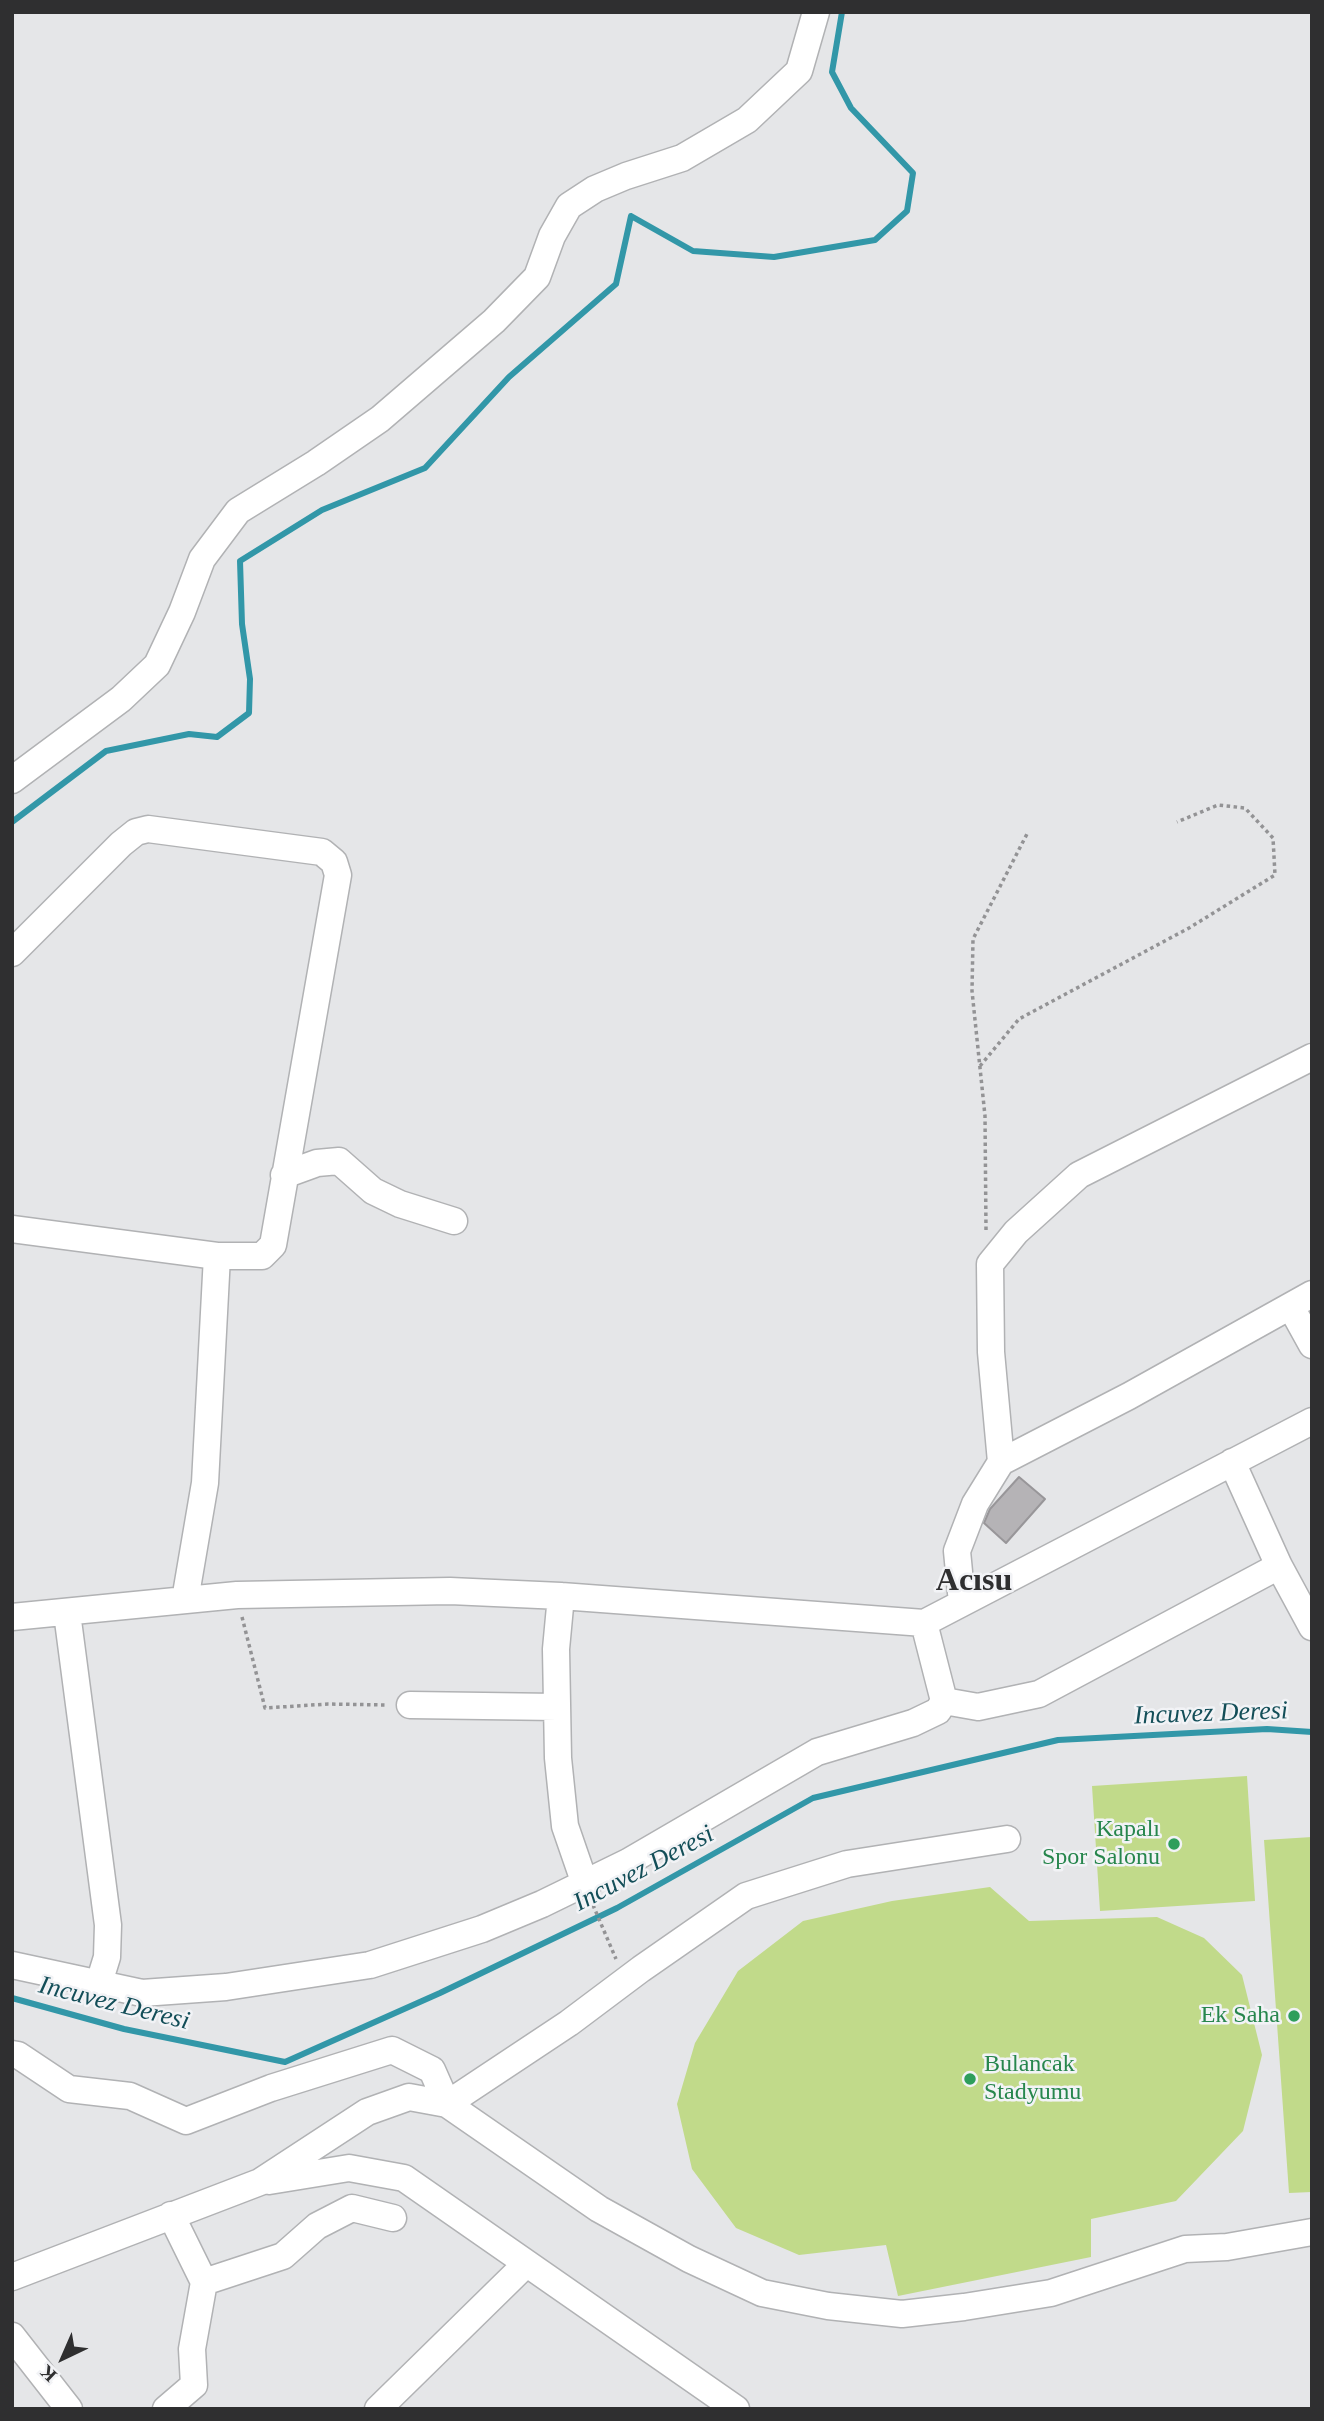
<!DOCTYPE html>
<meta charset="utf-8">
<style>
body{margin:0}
#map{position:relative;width:1324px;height:2421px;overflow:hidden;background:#e5e6e8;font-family:Georgia,serif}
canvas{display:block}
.frame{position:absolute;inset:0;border:14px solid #2f2f30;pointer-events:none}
.north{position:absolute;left:28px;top:2323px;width:70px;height:70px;-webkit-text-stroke:5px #f2f3f6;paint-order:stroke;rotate:224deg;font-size:19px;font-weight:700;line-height:28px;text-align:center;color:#2f2f30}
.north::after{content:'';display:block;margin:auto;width:24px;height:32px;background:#2f2f30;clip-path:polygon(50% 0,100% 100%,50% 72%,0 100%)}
</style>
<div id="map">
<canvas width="1324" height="2421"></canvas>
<div class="frame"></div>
<div class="north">K</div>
</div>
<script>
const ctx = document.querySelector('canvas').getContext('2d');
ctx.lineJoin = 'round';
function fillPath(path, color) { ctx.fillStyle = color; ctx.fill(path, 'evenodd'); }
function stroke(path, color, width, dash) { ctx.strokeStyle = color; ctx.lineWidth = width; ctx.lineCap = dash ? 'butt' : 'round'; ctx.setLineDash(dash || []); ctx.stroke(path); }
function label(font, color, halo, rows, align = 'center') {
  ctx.font = font + ' Georgia,serif'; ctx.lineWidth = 5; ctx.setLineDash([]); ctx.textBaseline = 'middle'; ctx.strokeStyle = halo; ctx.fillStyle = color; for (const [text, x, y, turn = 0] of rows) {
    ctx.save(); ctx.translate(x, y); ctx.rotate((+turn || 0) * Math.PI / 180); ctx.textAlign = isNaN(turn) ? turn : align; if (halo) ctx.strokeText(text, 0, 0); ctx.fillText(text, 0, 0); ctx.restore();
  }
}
fillPath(new Path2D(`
 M1247,1776l8,125 -155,10 -8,-125z
 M1312,1837v355l-23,1 -25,-353z
 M990,1887l39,34 128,-4 47,21 38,37 20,80 -19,76 -67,70 -85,18v38l-193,39 -12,-51 -87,10 -63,-27 -44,-59 -15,-65 18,-61 43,-72 65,-50 89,-20z`), '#c1da8a');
stroke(new Path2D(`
 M12,822l94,-71 83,-17 28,3 32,-24 1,-34 -8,-55 -2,-63 82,-51 103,-42 84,-91 107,-93 15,-68 62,35 81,6 101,-17 32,-29 6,-38 -62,-65 -19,-36 10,-60
 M12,1998l112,31 161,33 155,-69 177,-85 196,-110 245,-58 209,-11 45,3`), '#3297a8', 6);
const building = new Path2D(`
 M1019,1477l26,22 -39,44 -22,-20 6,-14z`);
fillPath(building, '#b5b3b6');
stroke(building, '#989699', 2);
const minor = new Path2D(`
 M12,780l109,-81 36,-34 25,-53 20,-53 36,-48 78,-48 64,-44 114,-98 43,-44 15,-41 17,-30 26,-17 31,-13 56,-18 65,-38 52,-49 17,-59
 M12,953l109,-109 15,-12 12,-3 174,23 12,10 4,13 -65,370 -11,11h-45l-12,227 -20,117
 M1312,1057l-233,118 -63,57 -26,32 1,88 10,110 128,-66 183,-102
 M284,1175l33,-12 22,-2 34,30 27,13 54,17
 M12,1229l205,27
 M1291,1307l21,38
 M1232,1462l47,104 33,61
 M561,1596l-5,53 2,109 7,68 20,58
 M962,1603l-5,-52 18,-47 26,-42
 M67,1613l41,312 -1,32 -8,26
 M12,1617l225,-22 213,-4 111,5 363,27 388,-202
 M944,1701l34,6 61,-13 240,-128
 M410,1705l147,2
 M12,1965l130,28 84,-6 144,-22 112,-36 60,-25 86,-42 189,-110 96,-29 25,-12 6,-10 -20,-78
 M12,2054l6,1 51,34 61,7 56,25 85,-33 121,-38 40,20 15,34 122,-81 72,-54 105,-73 101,-32 160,-25
 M269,2181l80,-13 55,10 332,231
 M12,2277l248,-95 107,-70 42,-15 38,7 152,105 90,50 73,34 66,13 74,8 62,-7 87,-14 134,-44 42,-2 85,-15
 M204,2282l79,-26 34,-30 35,-18 41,10
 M12,2336l57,73
 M166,2409l28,-24 -2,-36 12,-67 -33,-67
 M378,2409l148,-145`);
stroke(minor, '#b1b2b4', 29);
stroke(new Path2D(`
 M980,1066l39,-47 170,-91 86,-53 -2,-37 -28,-30 -27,-3 -41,17
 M986,1230l-1,-114 -13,-125 1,-52 55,-107
 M242,1617l23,91 63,-4 59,1
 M593,1905l23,54`), '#939395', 3.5, [3.5, 3.5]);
stroke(minor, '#fff', 26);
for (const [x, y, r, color] of [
 [1174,1844,7,"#2e9e5b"],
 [1294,2016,7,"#2e9e5b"],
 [970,2079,7,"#2e9e5b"]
]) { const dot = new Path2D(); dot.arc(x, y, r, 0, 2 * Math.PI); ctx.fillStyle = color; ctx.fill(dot); stroke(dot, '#f2f3f6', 2.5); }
label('24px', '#27864d', '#f2f3f6', [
 ["Kapalı",1160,1830],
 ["Spor Salonu",1160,1858],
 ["Ek Saha",1280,2016],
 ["Bulancak",984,2065,"left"],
 ["Stadyumu",984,2093,"left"]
], 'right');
label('italic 26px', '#134e58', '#f2f3f6', [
 ["Incuvez Deresi",1211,1714,-2],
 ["Incuvez Deresi",644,1869,-28],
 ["Incuvez Deresi",114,2004,14]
]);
label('bold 32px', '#2f2f30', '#f2f3f6', [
 ["Acısu",974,1582]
]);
</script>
